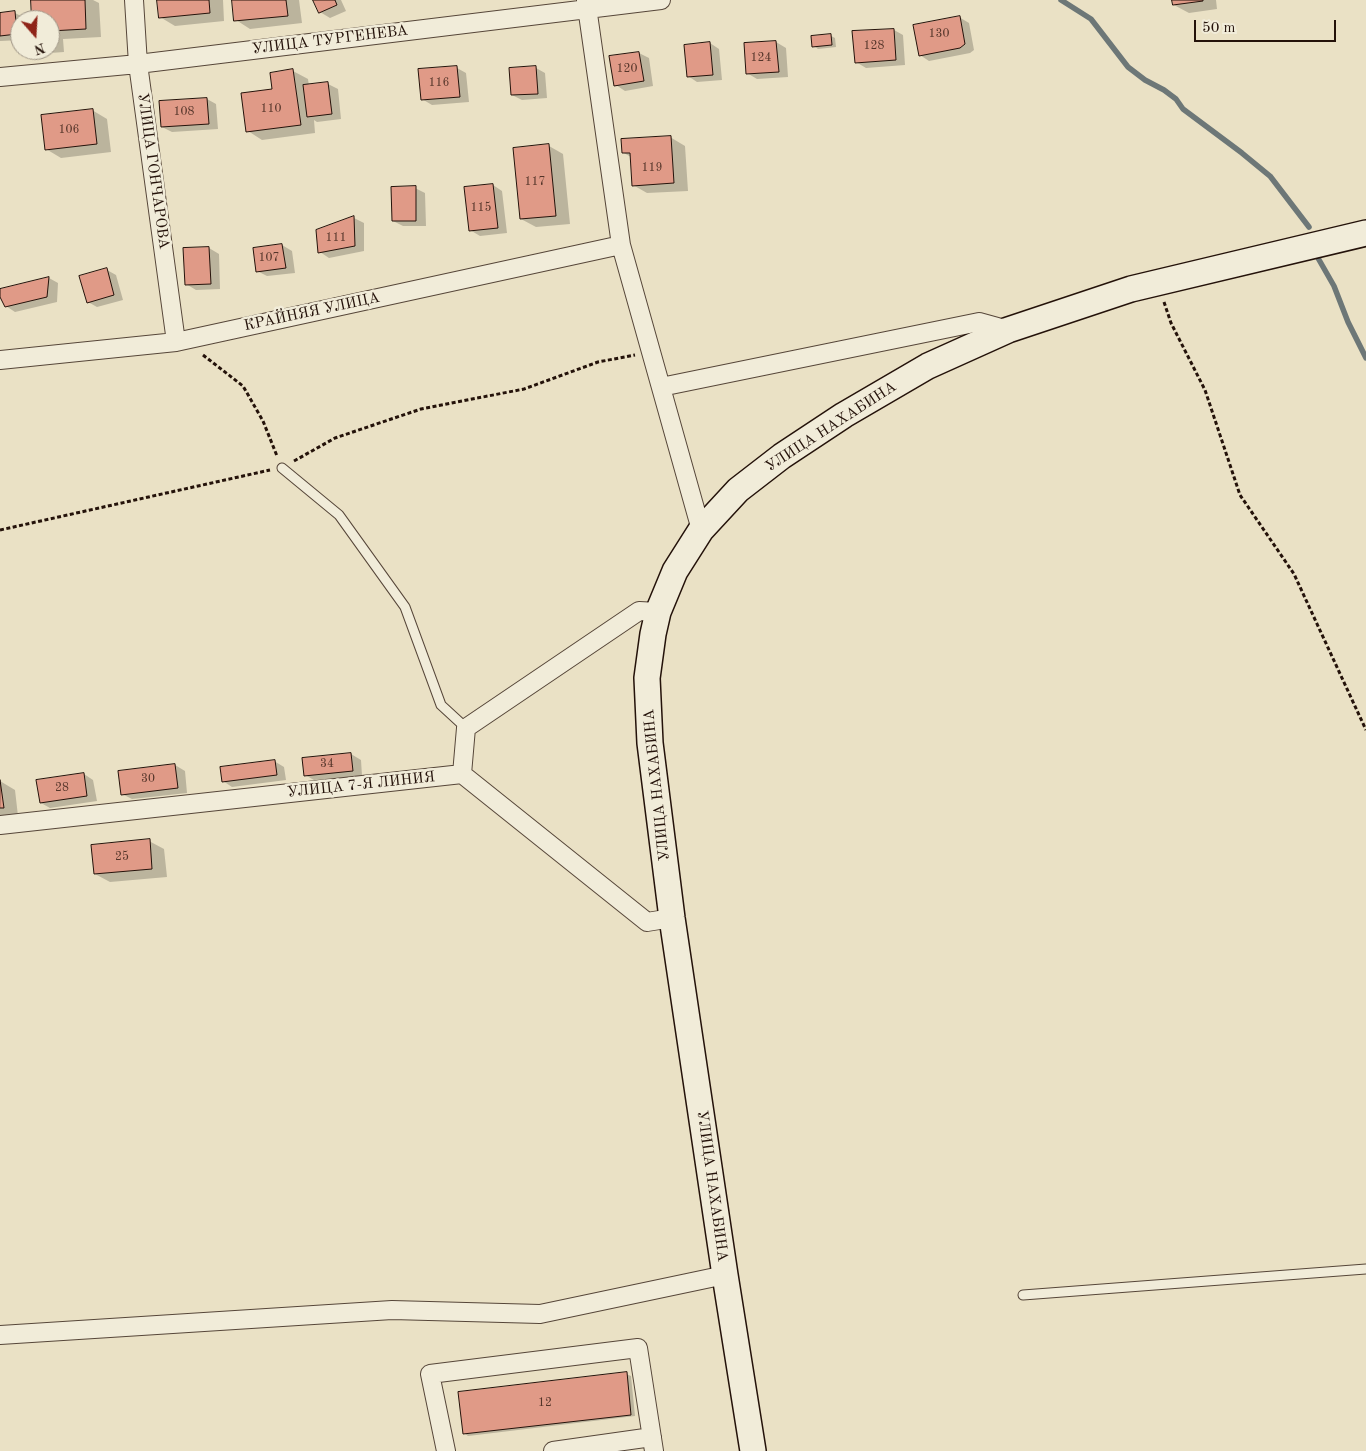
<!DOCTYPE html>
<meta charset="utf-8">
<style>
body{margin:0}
#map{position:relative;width:1366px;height:1451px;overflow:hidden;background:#eae1c5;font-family:"Old Standard TT",serif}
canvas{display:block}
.north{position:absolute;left:10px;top:10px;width:50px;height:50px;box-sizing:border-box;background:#f1ecd9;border:1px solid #9f9586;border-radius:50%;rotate:161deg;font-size:14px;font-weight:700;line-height:20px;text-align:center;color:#24120a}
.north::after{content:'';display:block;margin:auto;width:18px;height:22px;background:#8f2418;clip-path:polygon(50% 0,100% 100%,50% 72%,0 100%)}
.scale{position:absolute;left:1194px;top:20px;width:142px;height:22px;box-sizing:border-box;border:2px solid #24120a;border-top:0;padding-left:6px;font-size:15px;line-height:18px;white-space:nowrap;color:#24120a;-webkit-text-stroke:4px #f1ecd9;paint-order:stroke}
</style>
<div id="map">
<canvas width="1366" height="1451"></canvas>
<div class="north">N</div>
<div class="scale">50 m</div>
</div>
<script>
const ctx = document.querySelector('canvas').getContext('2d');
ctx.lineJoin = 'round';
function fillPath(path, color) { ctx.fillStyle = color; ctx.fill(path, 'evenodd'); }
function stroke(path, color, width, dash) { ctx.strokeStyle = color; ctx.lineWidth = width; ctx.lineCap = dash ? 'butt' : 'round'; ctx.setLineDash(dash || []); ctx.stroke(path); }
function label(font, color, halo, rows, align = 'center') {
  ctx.font = font + ' "Old Standard TT",serif'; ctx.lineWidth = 5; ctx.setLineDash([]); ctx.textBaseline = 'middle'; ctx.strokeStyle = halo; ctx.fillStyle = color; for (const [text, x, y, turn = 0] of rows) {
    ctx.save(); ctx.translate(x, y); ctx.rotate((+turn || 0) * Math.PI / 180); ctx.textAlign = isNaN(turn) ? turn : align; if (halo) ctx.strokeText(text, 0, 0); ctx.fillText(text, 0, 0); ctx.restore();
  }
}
fillPath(new Path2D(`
 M32,0h61l6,3 2,34 -38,2 1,13 -14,1 -6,-3h6v-30h-17z
 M158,0h65l1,21 -49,5 -15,-9z
 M233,0h66l3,23 -52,6 -14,-9z
 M315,0h26l5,11 -16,7 -10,-6z
 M1173,0h43l1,9 -28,4 -15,-8z
 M15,13l10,5v2h-5v20l-19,1h-1v-27z
 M959,17l10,6 5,27 -4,3 -41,8 -9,-6z
 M894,30l9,5 2,30 -39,3 -10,-6z
 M831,36l4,2 1,9 -18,2 -4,-3z
 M776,42l10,6 2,29 -31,2 -10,-6z
 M710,43l9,6 3,31 -25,2 -9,-6z
 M639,53l10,5 4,28 -28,5 -9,-6z
 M457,68l9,5 3,29 -37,3 -10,-6z
 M536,68l9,5 2,25 -25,2 -10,-5z
 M293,71l15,8 1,7 19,-2 10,5 3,30 -24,3 -3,-2 1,13 -53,7 -14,-9 25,-41 -2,-16z
 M207,99l9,5 2,25 -46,3 -10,-5z
 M92,110l15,9 4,33 -50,6 -15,-9z
 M670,137l15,9 3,45 -41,2 -14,-8 -2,-28 -7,-4z
 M549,146l14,8 7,70 -34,3 -15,-8z
 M493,185l9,6 5,42 -27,3 -10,-6z
 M415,188l10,5 1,33h-23l-10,-5z
 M354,218l10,5v28l-35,7 -9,-6 -3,-22z
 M282,245l10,6 3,22 -28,3 -10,-5z
 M209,248l10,6 1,35 -24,1 -10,-6 -1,-35z
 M107,270l9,5 7,25 -26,7 -9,-5z
 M49,278l9,5 -1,19 -42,10 -9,-6 -6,-12v-4z
 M351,754l10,6 1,16 -48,4 -9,-5 -2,-16z
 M274,761l10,6 2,13 -54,7 -9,-6z
 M175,765l10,6 2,22 -55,6 -10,-5 -2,-22z
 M84,774l9,6 4,21 -47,7 -9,-5z
 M0,781l15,9 3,26 -18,2z
 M149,841l15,8 3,28 -57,5 -15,-8z
 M626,1374l5,2 4,40 -167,20 -4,-3z`), '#0003');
stroke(new Path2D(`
 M1061,0l30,19 37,48 17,13 19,10 12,9 7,10 59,44 28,23 39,51
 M1318,258l16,28 14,36 18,36`), '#6d7777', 5.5);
const building = new Path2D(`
 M31,0h54l1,29 -36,2v-11h-18z
 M157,0h52l1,13 -51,5z
 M232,0h54l2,16 -54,5z
 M313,0h22l2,5 -18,8z
 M1172,0h31v1l-30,4z
 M15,11l2,23 -17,2v-23z
 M960,16l5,28 -5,4 -41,8 -6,-31z
 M894,29l2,31 -41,3 -3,-32z
 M831,34l1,11 -20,2 -1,-11z
 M776,41l3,31 -33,2 -2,-31z
 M710,42l3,33 -26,2 -3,-32z
 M639,52l5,29 -30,5 -5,-30z
 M457,66l3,31 -39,3 -3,-31z
 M536,66l2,28 -27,1 -2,-27z
 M293,69l8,56 -55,7 -5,-39 31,-4 -2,-16z
 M328,82l4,32 -25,3 -4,-32z
 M207,98l2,26 -48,3 -2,-26z
 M93,109l4,35 -52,6 -4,-35z
 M671,136l3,47 -42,3 -2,-33h-8l-1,-14z
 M549,144l7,72 -36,3 -7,-71z
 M493,184l5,44 -29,3 -5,-44z
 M416,186v35h-24l-1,-34z
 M354,216l1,30 -37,7 -2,-23z
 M282,244l4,24 -30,4 -3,-24z
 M209,247l2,37 -26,1 -2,-37z
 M107,268l7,27 -27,8 -8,-27z
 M49,277l-2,20 -42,10 -5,-10v-8z
 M351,753l2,18 -49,5 -2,-18z
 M275,760l2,15 -55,7 -2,-15z
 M175,764l3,24 -57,7 -3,-24z
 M84,773l3,23 -47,7 -4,-23z
 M0,780l4,28h-4z
 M150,839l2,30 -58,5 -3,-29z
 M627,1372l4,43 -168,19 -5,-42z`);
fillPath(building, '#e09a87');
stroke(building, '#24120a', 1);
const lane = new Path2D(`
 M282,468l57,47 66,92 36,98 25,23
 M1023,1295l343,-26`);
const street = new Path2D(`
 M134,0l4,64 38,278
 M586,0l35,245 80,285
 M0,77l138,-13 523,-64
 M0,360l176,-18 445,-97
 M661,387l318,-65 29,8
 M462,774l4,-46 173,-117 19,1
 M0,825l462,-51 185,148 25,-4
 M0,1335l392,-25 148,4 185,-39
 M446,1451l-16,-77 208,-26 16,103
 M553,1451l99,-14`);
const secondary = new Path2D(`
 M753,1451l-28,-176 -53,-357 -22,-175 -3,-65 6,-44 5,-22 17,-41 26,-41 37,-40 44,-34 62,-41 84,-49 80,-36 123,-41 235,-56`);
stroke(lane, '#564639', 11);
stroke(street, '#564639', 20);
stroke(secondary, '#24120a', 28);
stroke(new Path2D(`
 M1164,302l7,21 34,67 35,105 54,79 72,156
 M203,355l40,31 20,35 14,35
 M294,461l41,-23 86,-29 103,-20 74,-27 37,-7
 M0,530l270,-60`), '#24120a', 3, [4, 2.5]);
stroke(lane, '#f1ecd9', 9);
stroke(street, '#f1ecd9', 18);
stroke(secondary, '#f1ecd9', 25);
label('12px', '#533429', null, [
 ["130",939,34],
 ["128",874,46],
 ["124",761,58],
 ["120",627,69],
 ["116",439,83],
 ["110",271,109],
 ["108",184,112],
 ["106",69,130],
 ["119",652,168],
 ["117",535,182],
 ["115",481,208],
 ["111",336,238],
 ["107",269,258],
 ["34",327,764],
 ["30",148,779],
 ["28",62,788],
 ["25",122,857],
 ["12",545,1403]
]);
label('15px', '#24120a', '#f1ecd9', [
 ["УЛИЦА ТУРГЕНЕВА",330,40,-7],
 ["УЛИЦА ГОНЧАРОВА",153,171,82],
 ["КРАЙНЯЯ УЛИЦА",312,312,-12],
 ["УЛИЦА НАХАБИНА",831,427,-33],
 ["УЛИЦА 7-Я ЛИНИЯ",361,785,-6],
 ["УЛИЦА НАХАБИНА",657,785,-96],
 ["УЛИЦА НАХАБИНА",712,1186,82]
]);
</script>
